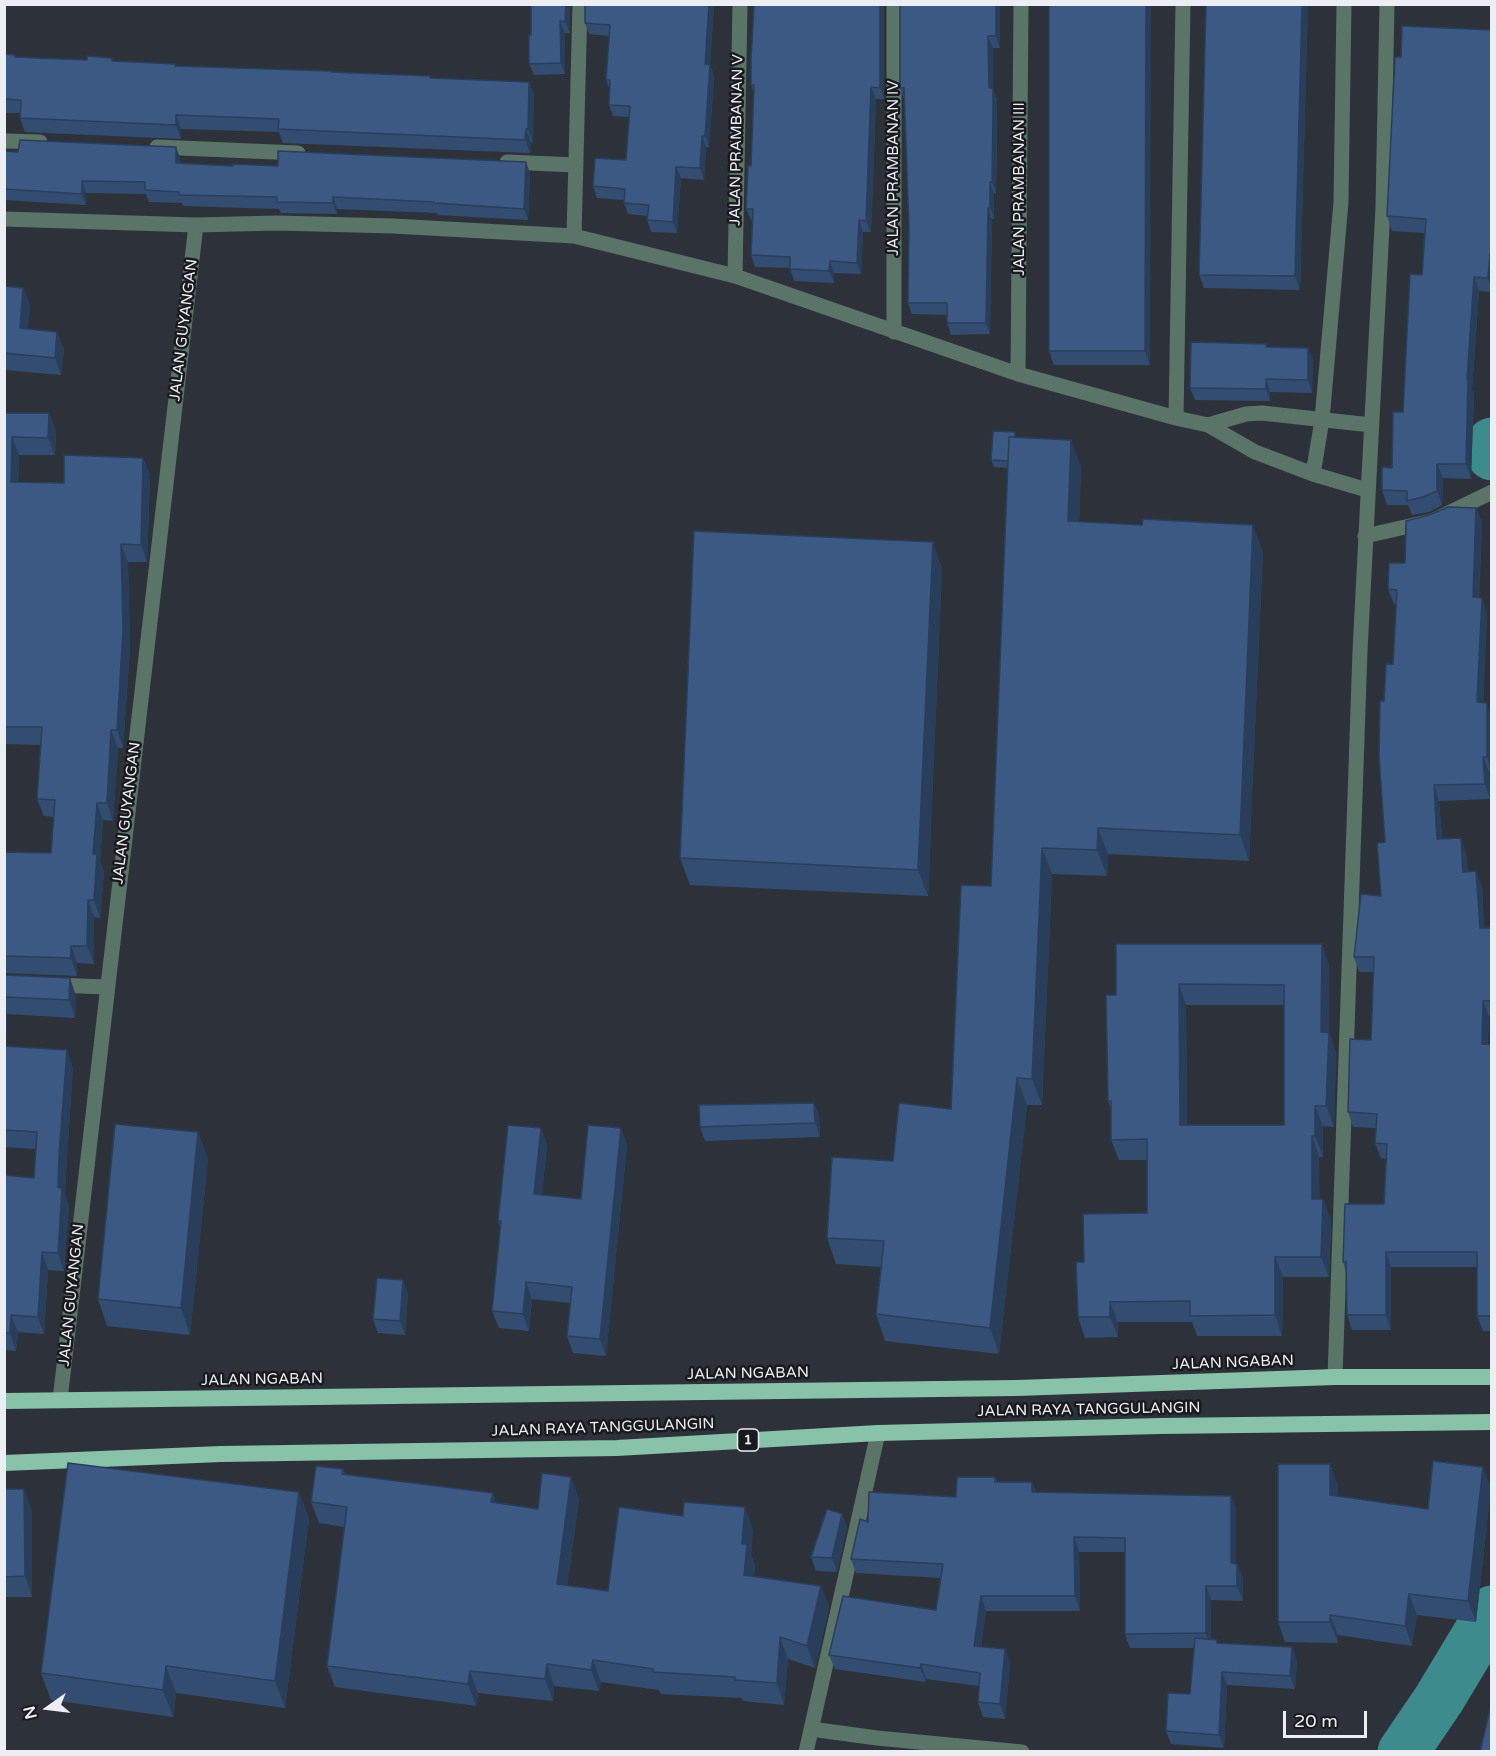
<!DOCTYPE html>
<style>
body{margin:0}
#map{position:relative;width:1496px;height:1756px;overflow:hidden;background:#2d323a;font-family:"Varela Round",sans-serif}
canvas{display:block}
.frame{position:absolute;inset:0;border:6px solid #ebeef3;pointer-events:none}
.north{position:absolute;left:18px;top:1678px;width:60px;height:60px;-webkit-text-stroke:4px #181a1d;paint-order:stroke;rotate:256deg;font-size:16px;font-weight:700;line-height:24px;text-align:center;color:#ebeef3}
.north::after{content:'';display:block;margin:auto;width:21px;height:27px;background:#ebeef3;clip-path:polygon(50% 0,100% 100%,50% 72%,0 100%)}
.scale{position:absolute;left:1283px;top:1711px;width:84px;height:27px;box-sizing:border-box;border:3px solid #ebeef3;border-top:0;padding-left:8px;font-size:18px;line-height:21px;white-space:nowrap;color:#ebeef3;-webkit-text-stroke:4px #181a1d;paint-order:stroke}
</style>
<div id="map">
<canvas width="1496" height="1756"></canvas>
<div class="frame"></div>
<div class="north">N</div>
<div class="scale">20 m</div>
</div>
<script>
const ctx = document.querySelector('canvas').getContext('2d');
ctx.lineJoin = 'round';
function stroke(path, color, width, dash) { ctx.strokeStyle = color; ctx.lineWidth = width; ctx.lineCap = dash ? 'butt' : 'round'; ctx.setLineDash(dash || []); ctx.stroke(path); }
function fillPath(path, color) { ctx.fillStyle = color; ctx.fill(path, 'evenodd'); }
function label(font, color, halo, rows, align = 'center') {
  ctx.font = font + ' "Varela Round",sans-serif'; ctx.lineWidth = 5; ctx.setLineDash([]); ctx.textBaseline = 'middle'; ctx.strokeStyle = halo; ctx.fillStyle = color; for (const [text, x, y, turn = 0] of rows) {
    ctx.save(); ctx.translate(x, y); ctx.rotate((+turn || 0) * Math.PI / 180); ctx.textAlign = isNaN(turn) ? turn : align; if (halo) ctx.strokeText(text, 0, 0); ctx.fillText(text, 0, 0); ctx.restore();
  }
}
stroke(new Path2D(`
 M1492,443v12
 M1403,1752l36,-53 53,-88`), '#3d8b8c', 51);
stroke(new Path2D(`
 M580,4l-6,232 161,40 283,98 158,44 32,7 47,27 58,22 54,16
 M894,4v328
 M7,141l33,1
 M157,147l141,6
 M507,162l69,3
 M4,219l192,6 81,-2 116,3 181,10
 M735,276l5,-272
 M1018,374l3,-370
 M1176,418l7,-414
 M1208,425l38,-11 16,-1 109,12
 M1313,474l9,-54 19,-218 3,-198
 M1365,536l67,-15 60,-29
 M53,985l54,2
 M1335,1377l25,-726 23,-444 4,-203
 M60,1400l136,-1175
 M811,1729l66,9 145,14
 M806,1752l72,-319`), '#5b7468', 15);
stroke(new Path2D(`
 M4,1401l1013,-13 318,-11h157
 M4,1463l217,-9 396,-6 261,-15 282,-7 332,-4`), '#88c2a8', 16);
fillPath(new Path2D(`
 M570,4v29h-5v41l-31,1 -5,-11 2,-29z
 M585,4h129l-4,61 4,11 -5,71h-3l-2,33 -23,-2 -4,55 -26,-1 -4,-12 1,-4 -20,-2 -4,-11v-3l-27,-2 -4,-12 33,-26 3,-43 -16,-1 -4,-11 1,-15 -4,-10 3,-44 -20,-2 -4,-11z
 M754,4h130v95h-8l-5,133h-8l-2,42 -27,-1v10l-40,-2 -4,-13 -35,-1 -4,-12 1,-35h-1l-5,-11 5,-43 3,-73 -3,-8z
 M1000,4v44h-7v40l4,12v25l-1,68h-2v26h-2l-2,115 -39,1 -4,-12v-8l-35,-1 -4,-11 1,-74 -4,-130h-1l-4,-11z
 M1049,4l101,361h-96l-5,-14z
 M1206,4h102l-8,286 -96,-2 -5,-13z
 M1491,30v262l-12,-1 -7,99 2,3 -3,86 -28,-1 -1,27 -13,7 -17,3 -4,-10h-21l-5,-15 10,-22 11,-56 19,-137 2,-42 -32,-2 -5,-15 14,-159z
 M4,54l12,4 98,3 61,5 156,5v1l99,4 1,2 98,4 5,13 -1,48 -2,-1 -1,11 -247,-10 -4,-11 -98,-3v10l-156,-7 -5,-14v-5h-16z
 M4,151l176,7v5l53,3h45l252,7 -2,47 -90,-5 -1,-2 -100,-4v5l-56,-1 -2,-4 -96,-3 -1,-3 -33,-1 -3,-8 -60,-1v12l-82,-5z
 M4,286l19,2 7,17 -3,24 30,3 7,17 -3,26 -56,-5 -1,23z
 M1268,347l40,1 5,12 -1,33 -42,-1v9l-75,-1 -5,-12z
 M4,413h45l7,18 -1,24h-36l-1,27 46,1 79,-25 7,17 -3,87h-19l2,85 -7,101h-5l-5,73 -10,-1 -3,41 4,11 -4,46 -6,-1v47l-17,-1v13l-73,-3v-121l47,1 3,-36 -10,-1 -7,-17 4,-54 -37,-1z
 M1017,437l64,29 -2,56 184,29 -14,310 -141,-7 -1,22 -55,-2 -10,231h-15l-28,249 -114,-13 -9,-27 5,-47 -45,-3 -9,-26 66,-77 58,-52 40,-223 17,-418 -14,-1 -3,-7z
 M1476,508l6,15 -3,75 8,15 -4,90 8,12v57h-2l1,27 -51,2 3,38 24,14 2,18 14,15 2,42h7v88h-2l-1,28h3v287h-8l-6,-15v-49h-86v63h-39l-5,-15 -1,-43 -3,-10 41,-58 2,-45 -5,-1 -6,-15 1,-15 -23,-1 -5,-15 23,-72 3,-68h-15l-5,-15 27,-61 4,-54 -1,-141 9,-37 3,-59 -2,-1 -6,-15 17,-26z
 M933,542l9,27 -14,327 -238,-11 -10,-27z
 M1116,944l213,20v69l7,20 -2,74 -11,-1v31h-4v42h4l8,21 -2,57h-46l-1,59h-85l-5,-14h-74v15l-33,1 -7,-21 6,-55 63,-49v-53h-28l-8,-20v-31l-3,-8 8,-106zM1186,1005h98v120h-97z
 M4,975l72,21 -1,22 -68,-4 -1,32 67,21 -7,106 -1,22 4,10 -5,66 -16,-1 -4,64 -26,-2 -2,19 -12,-1v-175l30,3 2,-29 -32,-2z
 M814,1103l5,13 1,21 -115,4 -5,-14z
 M541,1128l6,17 -5,50 39,4 40,-71 6,17 -21,211 -33,-3 -6,-17 3,-33 -38,-4 -3,32 -30,-3 -7,-17 9,-82 -3,-8z
 M198,1132l10,27 -18,176 -83,-9 -9,-27z
 M408,1294l-3,41 -27,-2 -5,-14z
 M343,1469l2,5 151,29 42,6 41,-10 -12,87 41,5 145,-62 -2,25 4,12 -1,10 67,10 8,21 -14,61 -27,-9 -4,46 -41,-4 -1,-3 -81,-4 -2,-4 -58,-8 -2,9 -45,-5 -1,15 -75,-8 -2,13 -141,-19 -8,-21 17,-139 -25,-4 -8,-21z
 M995,1477l2,5h35l4,10 195,4 5,14v54h1l6,14v23l-32,-1v39l7,4 79,17 -2,29 -68,-4 -3,63 -53,-4 -5,-13 24,-37 4,-46h-64l-5,-14v-82h-46l1,59h-94l-5,36 29,16 -5,56 -22,-2 -5,-15 1,-16 -53,-7v3l-91,-13 -6,-14 107,-45 5,-32 -85,-5 -5,-14 17,-37 88,-25z
 M1338,1485v11l90,13 63,-22 -15,135 -59,-7 -5,31 -74,-11v8l-53,-1 -7,-20z
 M4,1489l28,21v87h-28z
 M299,1492l10,27 -24,189 -109,-15 -3,24 -122,-17 -10,-27z
 M842,1514l5,13 -10,45 -21,-1 -5,-14z`), '#334d70');
fillPath(new Path2D(`
 M566,4h4v29l-5,-11z
 M709,4h5l-4,61 4,11 -5,71 -4,-11v-72z
 M880,4h4v95l-4,-11z
 M996,4h4v44l-4,-12z
 M1146,4h5l-1,361 -5,-14z
 M1302,4h6l-8,286 -5,-14z
 M560,21l5,12v41l-4,-11z
 M988,36l5,12v52l-4,-12z
 M529,82l5,13 -1,48 -5,-14z
 M871,87l5,12 -5,133 -5,-11z
 M993,88l4,12 -1,93 -4,-11z
 M176,115l5,14v10l-5,-14z
 M526,129l5,13 -1,11 -5,-13z
 M702,136l4,11 -2,33 -4,-12z
 M176,147l4,11v17l-4,-12z
 M526,162l4,11 -2,47 -4,-11z
 M676,167l5,11 -4,55 -4,-11z
 M82,181l4,12v12l-4,-11z
 M990,182l4,11v26l-4,-11z
 M333,197l4,12v5l-4,-11z
 M988,208l4,11 -2,115 -4,-11z
 M859,220l4,12 -2,42 -4,-11z
 M1490,254l1,3v29l-3,-8z
 M830,261l4,12v10l-5,-12z
 M1474,277l5,14 -7,99 2,3 -3,86 -5,-15 1,-85z
 M23,288l7,17 -4,41 -6,-18z
 M57,332l7,17 -3,26 -6,-17z
 M1308,348l5,12 -1,33 -4,-13z
 M1266,379l4,13v9l-4,-12z
 M49,413l7,18 -1,24 -7,-17z
 M12,437l7,18 -1,45 -7,-18z
 M1071,440l10,26 -3,82 -10,-27z
 M143,458l7,17 -3,87 -6,-17z
 M1437,464l6,14 -1,27 -5,-14z
 M1476,508l6,15 -4,89 -5,-15z
 M1253,525l10,26 -14,310 -9,-26z
 M933,542l9,27 -14,327 -10,-26z
 M121,544l7,18 2,85 -7,101 -6,-18z
 M1482,598l5,15 -4,104 -6,-15z
 M1487,703l4,12v56l-4,-14z
 M111,730l7,18 -5,73 -6,-18z
 M1483,757l6,15 1,27 -5,-15z
 M1434,785l5,16 4,53 -6,-15z
 M97,803l6,17 -3,41 4,11 -4,46 -6,-18 -1,-46z
 M1098,828l10,26 -1,22 -10,-26z
 M1461,838l5,15 3,34 -6,-15z
 M1042,848l10,26 -10,231 -10,-26z
 M1476,871l6,15 3,57 -5,-15z
 M88,900l6,17v47l-7,-18z
 M1322,944l7,20v82v-13l7,20 -2,74 -8,-21 -5,-74z
 M71,946l6,17v13l-6,-18z
 M70,978l6,18 -1,22 -6,-18z
 M1179,984l7,21 1,140 -7,-20z
 M1483,1001l6,15 -2,43 -5,-15z
 M4,1007l3,7 -2,49 -1,-1z
 M67,1050l6,17 -7,106 -1,22 4,10 -5,66 -6,-18v-66l1,-32z
 M1017,1078l10,27 -28,249 -9,-26z
 M814,1103l5,13 1,21 -5,-14z
 M1315,1106l8,20v31l-8,-21z
 M541,1128l6,17 -7,66 -6,-17z
 M621,1128l6,17 -21,211 -6,-17z
 M198,1132l10,27 -18,176 -9,-27z
 M1312,1136l7,21 1,63 -8,-21z
 M1323,1199l8,21 -2,57 -8,-20z
 M42,1252l6,18 -4,64 -6,-17z
 M1386,1252l5,15v63l-5,-15z
 M1275,1257l8,20 -1,59 -7,-21z
 M403,1280l5,14 -3,41 -5,-14z
 M526,1282l6,17 -3,32 -6,-17z
 M1110,1302l8,20v15l-8,-20z
 M11,1315l7,17 -2,19 -6,-18z
 M1330,1464l8,21v31l-8,-21z
 M1483,1467l8,20 -15,135 -8,-21z
 M571,1477l8,22 -14,107 -8,-22z
 M1032,1482l6,15 -6,-5z
 M24,1489l8,21v87l-7,-21z
 M299,1492l10,27 -24,189 -10,-27z
 M493,1493l7,22 -9,-13z
 M1231,1496l5,14v68l-5,-15z
 M745,1507l8,22 -2,25 4,12 -3,30 -8,-21 -2,-31z
 M842,1514l5,13 -10,45 -5,-14z
 M1074,1537l5,15 1,59 -5,-15z
 M1237,1564l6,14v23l-6,-15z
 M821,1586l8,21 -14,61 -8,-22z
 M1206,1586l5,14v48l-5,-15z
 M1409,1594l8,21 -5,31 -7,-20z
 M981,1596l5,15 -7,49 -5,-14z
 M1330,1615l8,20v8l-8,-21z
 M780,1637l8,22 -4,46 -7,-22z
 M1292,1647l5,13 -2,29 -5,-13z
 M1005,1649l5,14 -5,56 -5,-15z
 M593,1660l8,22 -2,9 -8,-21z
 M547,1664l7,22 -1,15 -8,-22z
 M921,1664l5,15v3l-6,-14z
 M166,1666l10,27 -3,24 -10,-27z
 M470,1671l8,22 -2,13 -8,-22z
 M1222,1672l5,13 -3,63 -5,-13z`), '#293e5b');
const building = new Path2D(`
 M531,4h35l-1,18 -5,-1 1,42 -32,1v-29h2z
 M585,4h124l-4,60 5,1 -5,71h-3l-2,32 -24,-1 -3,55 -26,-2 2,-15 -25,-2 1,-14 -32,-3 2,-28 31,2 4,-54 -21,-1 1,-25h-4l4,-55 -25,-2z
 M754,4h126v84l-9,-1 -5,134 -7,-1 -2,43 -27,-2 -1,10 -39,-2v-12l-39,-2 2,-46h-7l2,-44 3,1 3,-81h-3v-25z
 M900,4h96v32h-8l1,52h4v26l-1,68h-2v26h-2l-2,115h-39v-20h-39l1,-74 -5,-141h-4z
 M1049,4h97l-1,347h-96z
 M1206,4h96l-7,272 -96,-1z
 M1402,26l89,4v224h-1l-2,24 -14,-1 -7,102h1l-2,85h-29v27l-14,6 -16,4v-10l-25,-1v-23l10,1 1,-56h10l7,-138 12,1 4,-56 -39,-3 8,-159h6z
 M4,54l11,1v2l72,3v-4l25,2v3l63,3v2l156,5v1l99,4v2l99,4 -1,47h-2l-1,11 -247,-11 1,-10 -103,-4v10l-156,-7 1,-18 -17,-1z
 M20,140l156,7v16l57,3v-2l45,2v-15l248,11 -2,47 -90,-6v-1l-101,-5v6l-56,-1v-5l-98,-2v-3l-34,-2v-8l-63,-1v13l-78,-5v-38l14,1z
 M4,286l19,2 -3,40 37,4 -2,26 -51,-5z
 M1191,342l75,2v3l42,1v32l-42,-1v10l-76,-1z
 M4,413h45l-1,25 -36,-1 -1,45 53,1v-28l79,3 -2,87 -20,-1 2,86 -6,100h-6l-4,73h-10l-4,51h4l-3,46h-6l-1,46h-16v12l-67,-2v-104l47,1 4,-53 -18,-1 5,-72h-38z
 M993,431l22,1v5h-6l-1,24 -17,-1z
 M1009,437l62,3 -3,81 74,4 1,-6 110,6 -13,310 -142,-7 -1,22 -55,-2 -10,231 -15,-1 -27,250 -114,-14 8,-73 -57,-3 5,-81 61,4 6,-58 52,6 10,-224 30,1z
 M1448,507l28,1 -3,89 9,1 -5,104 10,1v54h-4l2,27 -51,1 3,54 24,-1 2,34 13,-1 4,57h11v73h-8l-1,43h9v272h-14v-64h-91v63h-39l-1,-53h-3l2,-58h39l3,-60 -12,-1 2,-29 -29,-2 2,-73 21,1 3,-83h-20l7,-63 20,2 -4,-53 8,-1 -6,-86 1,-55h4l2,-37h7l4,-74 -9,-1 1,-26h16l1,-42 23,-6z
 M694,531l239,11 -15,328 -238,-12z
 M1116,944h206l-1,88 8,1 -3,73h-11v30h-3v63h11l-2,58h-46v58l-85,1v-15l-80,1v15h-32l-2,-55h8l-1,-48 64,-1v-74l-36,1v-39h-3l-2,-106h10zM1179,984l105,1v140h-104z
 M4,975l66,3 -1,22 -65,-3z
 M4,1046l63,4 -8,105 -1,32 4,1 -4,65 -16,-1 -4,65 -27,-2 -1,18h-6v-158l30,3 3,-46 -33,-2z
 M814,1103l1,20 -115,4 -1,-22z
 M115,1124l83,8 -17,176 -83,-9z
 M508,1125l33,3 -7,66 47,5 7,-74 33,3 -21,211 -33,-3 5,-49 -46,-5 -3,32 -31,-3 9,-90h-3z
 M377,1278l26,2 -3,41 -27,-2z
 M1433,1461l50,6 -15,134 -59,-7 -4,32 -75,-11v7h-52v-158h52v31l98,14z
 M68,1463l231,29 -24,189 -109,-15 -3,24 -122,-17z
 M316,1466l27,3 -1,5 151,19 -2,9 47,7 4,-36 29,4 -14,107 51,7 11,-84 64,9 1,-14 61,5 -3,37h5l-3,31 77,11 -14,60 -27,-9 -3,46 -42,-3v-3l-82,-5v-3l-60,-9 -2,10 -44,-6 -2,15 -75,-8 -2,13 -141,-18 20,-159 -36,-5z
 M957,1477h38v5h37v10l199,4v67l6,1v22h-31v47l-81,1v-96l-51,-1 1,59h-94l-7,50 31,3 -5,55 -22,-2 2,-29 -59,-9 -1,4 -91,-13 14,-59 93,14 7,-46 -92,-5 9,-40 8,3 1,-30 87,5z
 M4,1489h20l1,87 -21,1z
 M827,1509l15,5 -10,44 -21,-1z
 M1195,1638l22,2v3l75,4 -2,29 -68,-4 -3,63 -53,-4 2,-38 22,1z
 M1491,1705v47h-11z`);
fillPath(building, '#3b5982');
stroke(building, '#293e5b', 1.5);
for (const [x, y, w] of [
 [748,1440,21]
]) { const box = new Path2D(); box.roundRect(x - w / 2, y - 11, w, 22, 4.5); ctx.fillStyle = '#181a1d'; ctx.fill(box); stroke(box, '#ebeef3', 1.5); }
label('bold 14px', '#ebeef3', null, [
 ["1",748,1440]
]);
label('15px', '#ebeef3', '#181a1d', [
 ["JALAN PRAMBANAN V",737,140,-89],
 ["JALAN PRAMBANAN IV",894,168,-90],
 ["JALAN PRAMBANAN III",1020,189,-90],
 ["JALAN GUYANGAN",184,330,-83],
 ["JALAN GUYANGAN",127,813,-83],
 ["JALAN GUYANGAN",72,1295,-84],
 ["JALAN NGABAN",1233,1363,-2],
 ["JALAN NGABAN",748,1374,-1],
 ["JALAN NGABAN",262,1380,-1],
 ["JALAN RAYA TANGGULANGIN",1089,1410,-1],
 ["JALAN RAYA TANGGULANGIN",603,1428,-2]
]);
</script>
